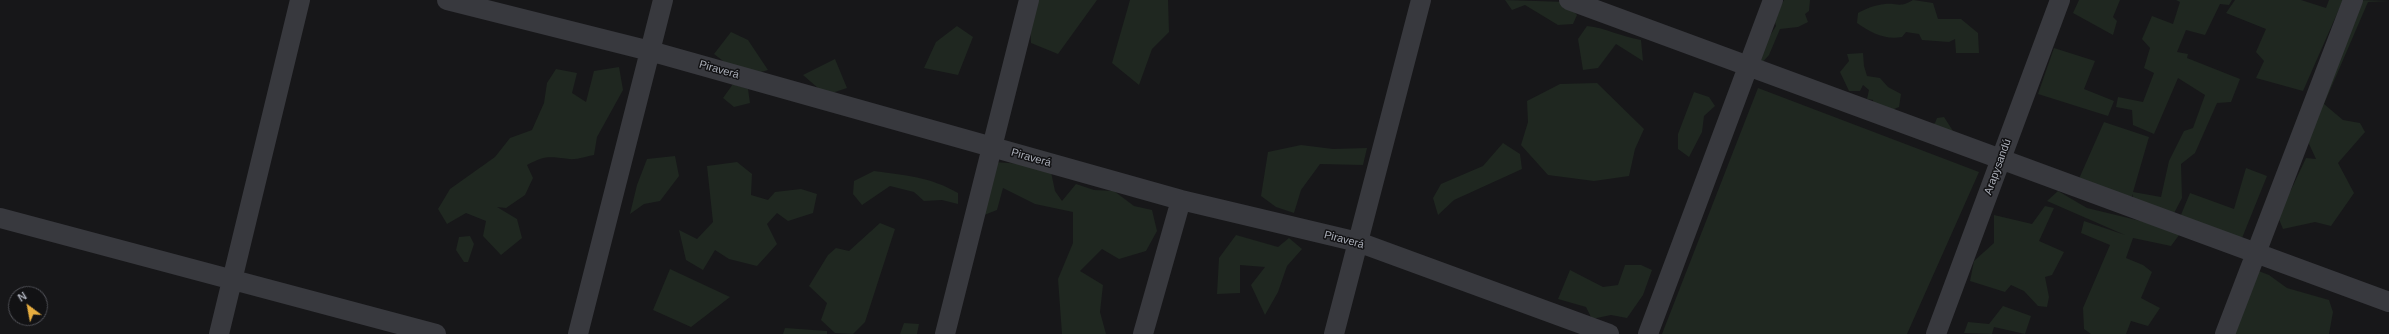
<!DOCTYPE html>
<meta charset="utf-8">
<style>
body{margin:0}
#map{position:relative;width:2389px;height:334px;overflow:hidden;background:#171719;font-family:Arial,sans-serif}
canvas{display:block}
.north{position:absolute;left:8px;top:286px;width:40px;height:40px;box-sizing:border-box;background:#121214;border:1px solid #4f5056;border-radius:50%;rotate:328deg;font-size:11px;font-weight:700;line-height:16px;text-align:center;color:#aaaeb8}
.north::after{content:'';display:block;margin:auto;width:14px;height:18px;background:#e8ae40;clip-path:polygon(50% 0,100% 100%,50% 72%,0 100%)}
</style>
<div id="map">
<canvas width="2389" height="334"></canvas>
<div class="north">N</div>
</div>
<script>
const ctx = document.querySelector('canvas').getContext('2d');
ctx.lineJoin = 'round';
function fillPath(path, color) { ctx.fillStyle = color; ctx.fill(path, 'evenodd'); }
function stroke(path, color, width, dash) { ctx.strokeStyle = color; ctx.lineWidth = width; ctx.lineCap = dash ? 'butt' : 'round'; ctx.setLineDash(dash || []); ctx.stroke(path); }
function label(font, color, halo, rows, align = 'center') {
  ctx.font = font + ' Arial,sans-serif'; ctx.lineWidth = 3; ctx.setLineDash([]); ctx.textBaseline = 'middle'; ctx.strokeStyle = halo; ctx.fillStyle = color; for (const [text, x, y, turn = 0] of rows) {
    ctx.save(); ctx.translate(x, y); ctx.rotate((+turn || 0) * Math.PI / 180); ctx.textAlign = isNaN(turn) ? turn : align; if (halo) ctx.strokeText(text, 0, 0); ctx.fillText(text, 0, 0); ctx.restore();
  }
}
fillPath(new Path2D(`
 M1029,0h68l-39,54 -27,-11z
 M1130,0h38l1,32 -17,17 -13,36 -27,-22z
 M1505,0l61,2 11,13 -4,9 -15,1 -33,-20 -13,5z
 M1784,0h26l-1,11 -4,3 3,8 -10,5 -18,2 -11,26 -9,10 -1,-12 17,-27 -2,-7z
 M1913,0l20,3 5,16h23l17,14 1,20h-23l-1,-14 -6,3 -27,-2 -3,-6 -13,-2 -4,5c-17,3 -31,-4 -45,-14l1,-10c9,-5 17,-8 27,-9 13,-1 15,4 28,-4z
 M2079,0h41l-7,17 4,4 -4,14 -40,-22z
 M2176,0h56l-3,5 -9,-1 -15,31 -19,-5 -9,22 11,2 -1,4 53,21 -9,23 -14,1 -22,50 -14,11 1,34 -10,19 -39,-14v-9l-1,3 -54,-16 26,-59 45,15 -16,55 28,5 8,-36 15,-30 9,-3 12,-33 -27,-17 -24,56 -21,-9 -1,-15 -16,-3 2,-10 25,5 11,-29 -10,-5 6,-20 -8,-9 10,-23 21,8 7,-22z
 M2235,0h66l25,8 3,-8h14l-40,91 -47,-13 8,-17 -8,-9 10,-23 -40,-16z
 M2357,0l32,1 -21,1 -44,102 19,16 17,3 5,9 -27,31 16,30 -23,33 -16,-4 -32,7 -7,-17 15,-22 15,-32 10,1 -12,-26z
 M957,26l16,11 -15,38 -34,-7 12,-26z
 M1587,26c19,2 35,11 54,14l2,21 -27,-17 -18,24 -15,2 -5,-31z
 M731,32l17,8 20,30 -24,7 -30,-23z
 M2054,48l41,13 -11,28 30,12 -6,15 -70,-22z
 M1863,53l1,13 3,10 13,2 8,9 13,7 -2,13 -12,5 -13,-4 -1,-8 -6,-1 2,-9 -6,-5 -3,6h-11l-9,-19 9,-11 -2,-7z
 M835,59l12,29 -21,7 -23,-20z
 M619,67l4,23 -26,47 -3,18c-7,1 -17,5 -25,4 -21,-2 -22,-4 -42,6l6,13 -8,17 -19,13 -9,-1 20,12 5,19 -21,17 -18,-19 3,-15 -20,-8 -19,11 -9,-15 12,-20 45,-32 15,-19 22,-8 12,-27 3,-20 9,-14 21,4 -5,20 14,9 8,-31z
 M1597,83l47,46 -9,20 -6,27 -35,5 -46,-6 -27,-30 7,-23 -1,-21 33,-17z
 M733,84l15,5 2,14 -16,4 -11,-9z
 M1758,88l221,84 -72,162h-245z
 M1694,92l15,5 6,9 -11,10 -2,16 -13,25 -11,-8v-15z
 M1944,117l9,14 -24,-5 6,-3 2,-5z
 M1503,143l17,11 2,15 -68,31 -16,15 -5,-17 8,-14 42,-18z
 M1301,145l32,4 34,-1 -4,17 -43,-1 -19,26 -7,23 -18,-6 -15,-11 7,-44z
 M675,156l4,20 -19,25 -16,3 -14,10 7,-29 10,-26z
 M737,162l15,12 -1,21 17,5 7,-8 26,-3 16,5 -4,19 -25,8 -11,-8 -10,11 10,20 -20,22 -28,-7 -14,-9 -12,20 -17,-10 -7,-30 18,9 16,-17 -6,-56z
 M993,162l31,2 27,8 4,19 7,10 14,-17 18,6 20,1 20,15 18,4 5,21 -11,20 -27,8 -17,-10 -22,22 23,14 -3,27 6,22h-44l-4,-55 15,-36v-31l-38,-8 -32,-16 -6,22 -18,7z
 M2246,168l21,8 -25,62 -64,-16 12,-29 44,16z
 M874,171c30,4 57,6 84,22v11l-16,-4 -18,1 -10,-9 -24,-6 -28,19 -9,-11 1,-13z
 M2058,191l29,17 95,23 -11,15 -38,-8 -7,20 17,7 9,7 -11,26 19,10 -12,18 -17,-5 -5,13h-39h4l-7,-5 -1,-21 27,-63 -29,-12 3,-12 41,14 -78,-34z
 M2045,206l9,2 -15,33 25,11 -12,23 -7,2 4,20 -2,10 -9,-1 -14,-15 -13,-6 -6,7 -35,-11 4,-20 20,-18v-28l38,9z
 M880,223l15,6 -30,93 -12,12 -18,-1 -14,-13 6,-17 -18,-17 19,-31 8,-7 13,3z
 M1236,235l42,12 11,-9 13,11 -15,17 -9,26 -13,23 -14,-30 14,-18 -25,-2v28l-23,1 2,-36z
 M470,236l4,8 -6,18h-4l-8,-12 3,-13z
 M1625,265h16l11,5 -9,25 -16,23 -16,-3 -19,4 -6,-12 -28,-8 12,-29 33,17 15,-2z
 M2248,267l21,8 18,13 42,12 4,12 -4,22h-106z
 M670,269l60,28 -39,30 -38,-17z
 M2003,306l28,10 -6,18 -31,-7 -2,7 -28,-1 4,-11 21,2z
 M904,323l15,1 -2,10h-17z
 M785,328l42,3v3h-44z`), '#1f2720');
stroke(new Path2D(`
 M447,0l203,51 531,149 177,42 251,92
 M1569,0l820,302
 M0,218l436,116
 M219,334l81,-334
 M578,334l85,-334
 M945,334l84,-334
 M1143,334l38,-134
 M1334,334l87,-334
 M1648,334l125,-334
 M1936,334l124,-334
 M2225,334l128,-334`), '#38393e', 20);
label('11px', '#aaaeb8', '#121214', [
 ["Piraverá",719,70,16],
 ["Piraverá",1031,158,16],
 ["Arapysandú",1998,167,-70],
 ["Piraverá",1344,240,15]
]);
</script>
